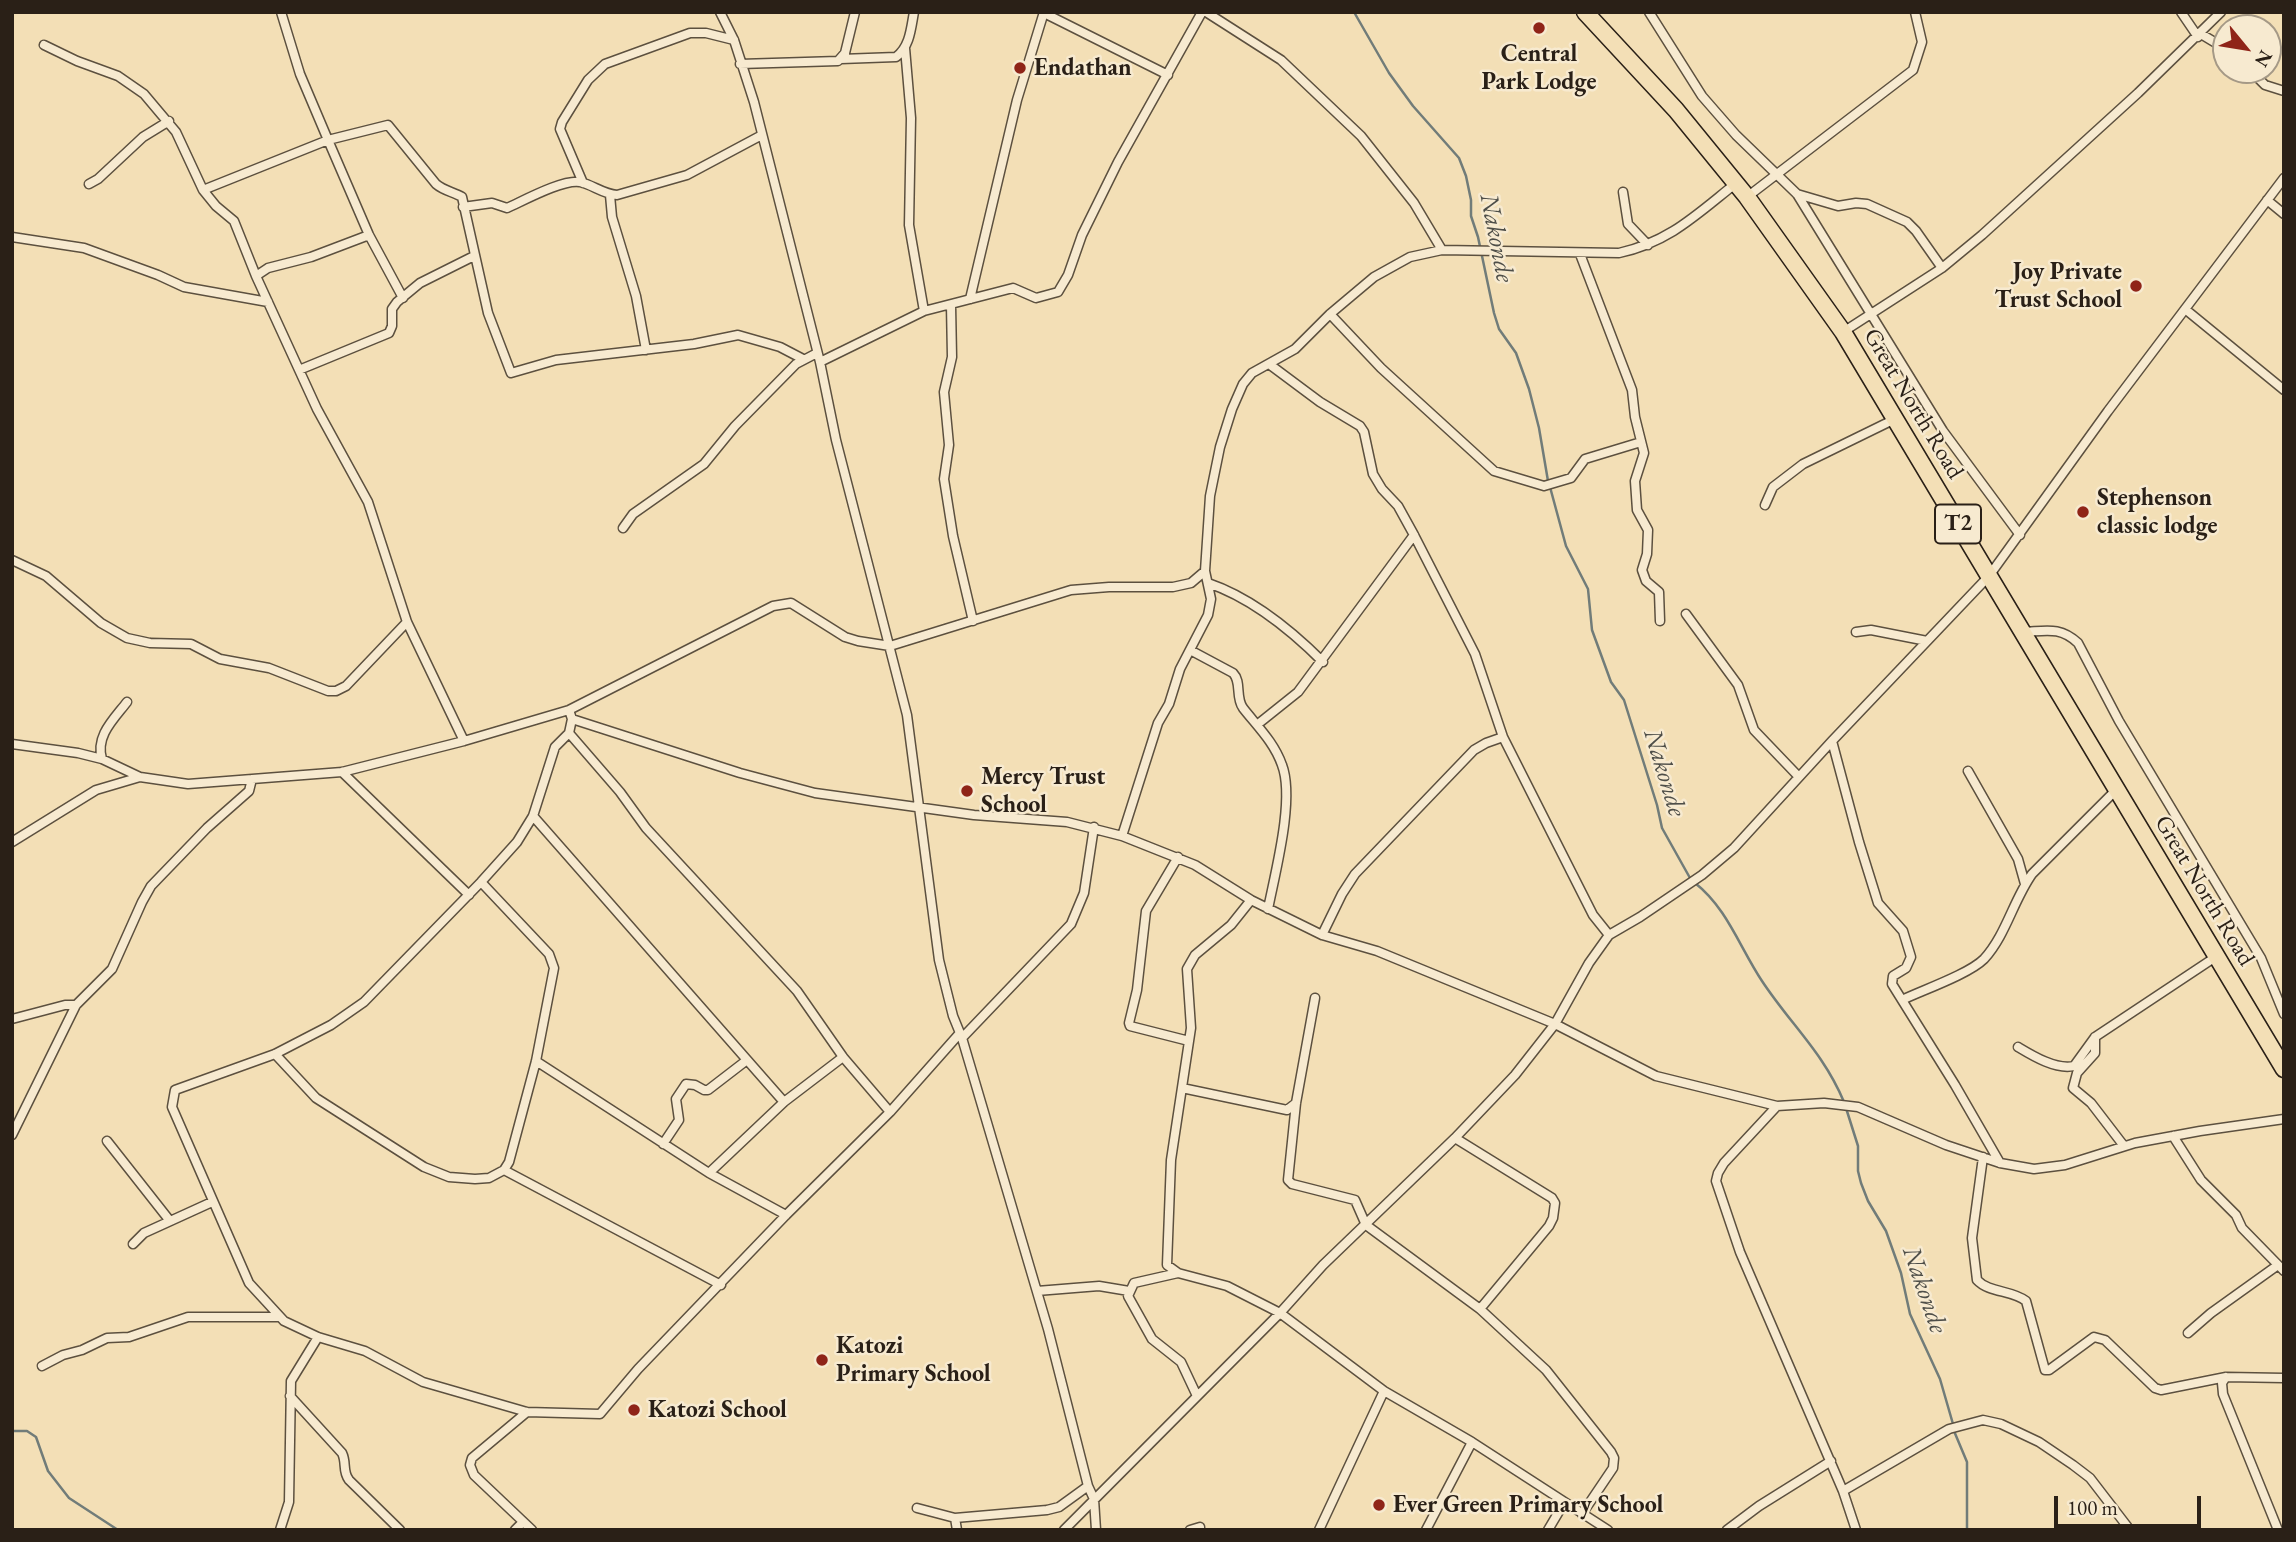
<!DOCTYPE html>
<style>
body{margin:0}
#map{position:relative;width:2296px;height:1542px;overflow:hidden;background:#f3dfb6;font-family:"EB Garamond",serif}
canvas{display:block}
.frame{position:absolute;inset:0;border:14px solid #2a2017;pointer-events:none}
.north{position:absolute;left:2212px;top:14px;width:70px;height:70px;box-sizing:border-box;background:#f7ead0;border:2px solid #a59986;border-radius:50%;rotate:120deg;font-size:19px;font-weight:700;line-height:28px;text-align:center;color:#2a2017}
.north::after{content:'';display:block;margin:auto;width:24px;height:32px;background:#8f2418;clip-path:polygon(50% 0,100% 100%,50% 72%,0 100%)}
.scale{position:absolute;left:2054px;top:1496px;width:147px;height:32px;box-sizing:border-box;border:4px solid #2a2017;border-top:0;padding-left:9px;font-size:21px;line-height:24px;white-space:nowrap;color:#2a2017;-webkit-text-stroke:5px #f7ead0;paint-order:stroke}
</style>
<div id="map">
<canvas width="2296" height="1542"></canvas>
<div class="frame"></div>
<div class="north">N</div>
<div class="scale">100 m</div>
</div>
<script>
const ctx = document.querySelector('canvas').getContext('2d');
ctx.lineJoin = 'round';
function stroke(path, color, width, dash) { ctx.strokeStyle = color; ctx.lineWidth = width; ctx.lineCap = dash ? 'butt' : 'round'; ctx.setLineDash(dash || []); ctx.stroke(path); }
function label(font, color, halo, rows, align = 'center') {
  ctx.font = font + ' "EB Garamond",serif'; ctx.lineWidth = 5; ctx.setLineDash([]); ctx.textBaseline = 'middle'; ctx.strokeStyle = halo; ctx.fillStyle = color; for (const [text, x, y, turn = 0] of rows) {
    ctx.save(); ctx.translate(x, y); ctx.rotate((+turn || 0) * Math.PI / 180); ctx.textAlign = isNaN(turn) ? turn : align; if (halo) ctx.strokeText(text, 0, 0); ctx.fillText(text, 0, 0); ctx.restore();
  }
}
stroke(new Path2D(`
 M1354,12l35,61 24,33 46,52 7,18 5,24v16l7,21 16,76 5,16 17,24 13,36 10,39 9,53
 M1550,487l16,59 22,43 4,41 19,52 13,18 33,105 5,23 28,50
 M1695,883c32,25 45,65 67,98 29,44 61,71 82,121
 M1846,1108l12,38v25l3,12 7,18 18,30 15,42 9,41 30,65 13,45
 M12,1431h15l9,6 12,34 21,27 49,32
 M1954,1431l13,31v68`), '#717c79', 2.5);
const street = new Path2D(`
 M281,12l19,62 28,66 41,95 34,63
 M720,12l14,28 20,62 66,260 16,78 71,275 32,245 14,56 9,22 86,291 40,157 6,13 2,31
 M1206,12l75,48 80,76 53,67 28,47
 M1649,12l53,84 34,39 61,59 146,237 77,104
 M2181,12l17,25
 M1044,13l124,62
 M2201,34l25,15
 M44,45l33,16 41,15 26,18 32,38 27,58 13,16 18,15 22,55 61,133 51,93 39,120 57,119
 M905,48l6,70 -2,107 15,86
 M841,59l55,-2c14,-10 15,-29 18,-45
 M740,64l98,-3 7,-8 10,-41
 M2250,70l15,15 19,6
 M583,183l-23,-54 2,-7 26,-42 17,-16 85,-31h16l28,7
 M89,184l9,-5 45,-42 26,-16
 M203,190l125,-50 60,-15 48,59c8,7 18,8 26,13l26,116 23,60 45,-13 138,-16 44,-9 42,12 23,12
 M1623,192l5,32 20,21
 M1797,194l41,12 18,-3 11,1 40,18 9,9 26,37
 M610,195l2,22 24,79 10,54
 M1747,197l166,-127 9,-28 -7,-30
 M2267,200l17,14
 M463,207l29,-4 15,5c16,-7 56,-29 73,-26 13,3 23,12 37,13l70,-20 73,-39
 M12,237l72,11 74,27 26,12 84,15
 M1580,254l52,136 3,27 9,36 -9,28 2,29 11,20 -1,24 -5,16 4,11 13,11 1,29
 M256,276l12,-8 43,-11 58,-22
 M970,299l47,-199 27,-88
 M951,305l1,52 -8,35 5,53 -5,34 9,57 20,85
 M2185,309l99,81
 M1330,314l51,54 113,103 50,15 27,-8 14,-19 56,-17
 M1843,332l99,-64 40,-33 156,-142 83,-81
 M820,362l104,-51 89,-23 23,10 22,-6 10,-17 14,-40 36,-73 84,-150
 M1269,364l51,38 40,24 4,6 9,42 9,15 16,17 16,29 61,119 28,83 90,178 16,20
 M299,370l90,-37 3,-7v-17l5,-7 23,-19 54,-27
 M1765,505l8,-18 30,-23 92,-45
 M623,528l10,-14 71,-50 31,-38 61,-62 21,-11
 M12,560l34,16 55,47 26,15 23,5 41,1 29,15 49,9 59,23h8l10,-5 61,-64
 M1208,583c44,15 82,46 115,79
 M1686,614l52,71 16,45 45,47
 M1856,632l15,-2 56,11
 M2023,632c23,-1 37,-6 55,11l41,78 142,237 23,56
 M1190,650l43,23c9,9 2,24 10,35 14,18 31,34 39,57 13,34 -7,108 -14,144
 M569,710l3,9 -3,14 -14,14 -22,69 -16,26 -36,40 -117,120 -33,23 -56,29 -100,36 -3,17 77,176 35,38 34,16 47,14 58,31 104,30 73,2 38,-45 148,-154 104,-103 70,-79
 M572,719l168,54 75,20 159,22 93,7 55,14 73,29 56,35 71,35 55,16 178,73 101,52 121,30
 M1258,724l40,-32 116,-157
 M569,733l51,59 26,36 151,163 46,66 47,55
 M1832,741l27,101 19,61 25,28 8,26 -5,11 -13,8 -1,8 63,101 45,78
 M12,744l66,9 24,6 38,18 48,7 154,-12 122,-31 105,-31 204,-104 18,-3 54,34 13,4 32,5 181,-56 38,-3h64l18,-4 14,-12 5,-75 10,-49 12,-38 11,-25 9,-11 43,-24 35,-35 44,-37 36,-20 32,-7 177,3c50,-11 77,-38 116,-69
 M102,759c-7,-23 12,-40 25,-57
 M1968,771l50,88 7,25
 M342,772l127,123
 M533,816l251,286
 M1122,836l36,-113 11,-19 11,-35 28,-54 3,-16 -6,-28
 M12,842l84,-52 44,-13
 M1178,857l-32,54 -9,79 -8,33 1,3 59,15
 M1251,900l-20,25 -36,30 -8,14 4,59 -20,132 -4,105 11,8 49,13 53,27 104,78 88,51 136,88
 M1322,935l20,-41 13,-20 119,-124 12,-7 17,-6
 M1315,998l-19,105 -8,77 4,4 63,16 11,25 114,84 66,61 65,82 3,6 -1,10 -31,46
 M1902,1000c21,-10 67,-26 82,-41 22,-24 29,-58 48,-85l85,-85
 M12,1019l53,-14h11
 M2095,1037v16l-18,20 -4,15 18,15 33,43
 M962,1038l109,-114 13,-31 10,-66
 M2018,1047c15,9 38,23 56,19l21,-29 122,-81
 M275,1054l41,44 108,69 25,10 26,2 14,-1 15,-8 5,-8 27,-101 18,-93 -5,-14 -68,-72
 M536,1061l173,112 77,42
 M1182,1088l105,22 9,-7
 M12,1135l64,-130 36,-36 30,-67 9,-16 56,-58 42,-37 3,-12
 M2173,1136l28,44 35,35 6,13 42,43
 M1455,1138l97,60 3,5 -2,15 -4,8 -69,83
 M107,1141l63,80
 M663,1144l16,-24 -3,-21 10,-15 9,1 9,5h4l39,-30
 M1983,1157l-11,81 5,42c12,13 35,10 49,21l19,69h4l45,-33 11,3 50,48 6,2 65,-13 58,1
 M504,1170l217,115
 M709,1173l75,-71 59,-45
 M133,1244l11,-11 68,-31
 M1178,1273l-44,10 -6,13 24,43 29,23 16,34
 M1037,1291l62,-5 30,5
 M2188,1333l23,-20 67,-48
 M42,1366l21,-11 19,-5 25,-12 22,-1 59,-20h91
 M2226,1377l-4,6 1,11 55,136
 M290,1396l52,57c5,10 0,18 7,27l51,50
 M527,1412l-55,46 -2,7 4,10 58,55
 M1843,1491l106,-62 34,-9 18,4 38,18 34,23 17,13 40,52
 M917,1508l38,10 92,-8 12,-3 29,-21
 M955,1518l2,12
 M280,1530l9,-28 2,-121 27,-44
 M515,1530l8,-8
 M1064,1530l216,-217 43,-48 132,-127 60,-63 40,-51 34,-61 20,-28 31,-18 62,-42 32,-27 98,-107 157,-165 119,-165 176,-233
 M1190,1530l10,-3
 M1319,1530l65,-139
 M1426,1530l46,-88
 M1548,1530l16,-27
 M1727,1530l32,-24 72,-45
 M1856,1530l-13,-39 -103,-239 -24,-71 2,-8 6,-10 53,-57 47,-3 34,4 88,38 54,18 34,6 31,-4 70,-22 65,-12 84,-12`);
const highway = new Path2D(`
 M1585,12l91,98 71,87 96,135 441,737`);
stroke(street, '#5c503f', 11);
stroke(highway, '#2a2017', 19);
stroke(street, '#f7ead0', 8);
stroke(highway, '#f3dfb6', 16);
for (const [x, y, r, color] of [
 [1539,28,7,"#8f2418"],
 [1020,68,7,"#8f2418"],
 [2136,286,7,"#8f2418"],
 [2083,512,7,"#8f2418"],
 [967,791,7,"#8f2418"],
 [822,1360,7,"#8f2418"],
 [634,1410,7,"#8f2418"],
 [1379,1505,7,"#8f2418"]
]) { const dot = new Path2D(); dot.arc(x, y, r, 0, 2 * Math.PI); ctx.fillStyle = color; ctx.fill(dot); stroke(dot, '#f7ead0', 2.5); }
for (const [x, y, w] of [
 [1958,524,46]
]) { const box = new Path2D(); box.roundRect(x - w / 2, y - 19.5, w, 39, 5); ctx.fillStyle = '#f7ead0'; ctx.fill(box); stroke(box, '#2a2017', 2); }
label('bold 23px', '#2a2017', null, [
 ["T2",1958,524]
]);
label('bold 24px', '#2a2017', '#f7ead0', [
 ["Central",1539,54,"center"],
 ["Park Lodge",1539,82,"center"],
 ["Endathan",1034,68],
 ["Joy Private",2122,272,"right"],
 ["Trust School",2122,300,"right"],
 ["Stephenson",2097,498],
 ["classic lodge",2097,526],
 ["Mercy Trust",981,777],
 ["School",981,805],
 ["Katozi",836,1346],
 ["Primary School",836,1374],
 ["Katozi School",648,1410],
 ["Ever Green Primary School",1393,1505]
], 'left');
label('24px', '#2a2017', '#f7ead0', [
 ["Great North Road",1913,404,59],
 ["Great North Road",2204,891,59]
]);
label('italic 26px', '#4e4e48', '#f7ead0', [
 ["Nakonde",1496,238,79],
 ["Nakonde",1664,773,73],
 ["Nakonde",1924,1290,71]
]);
</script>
